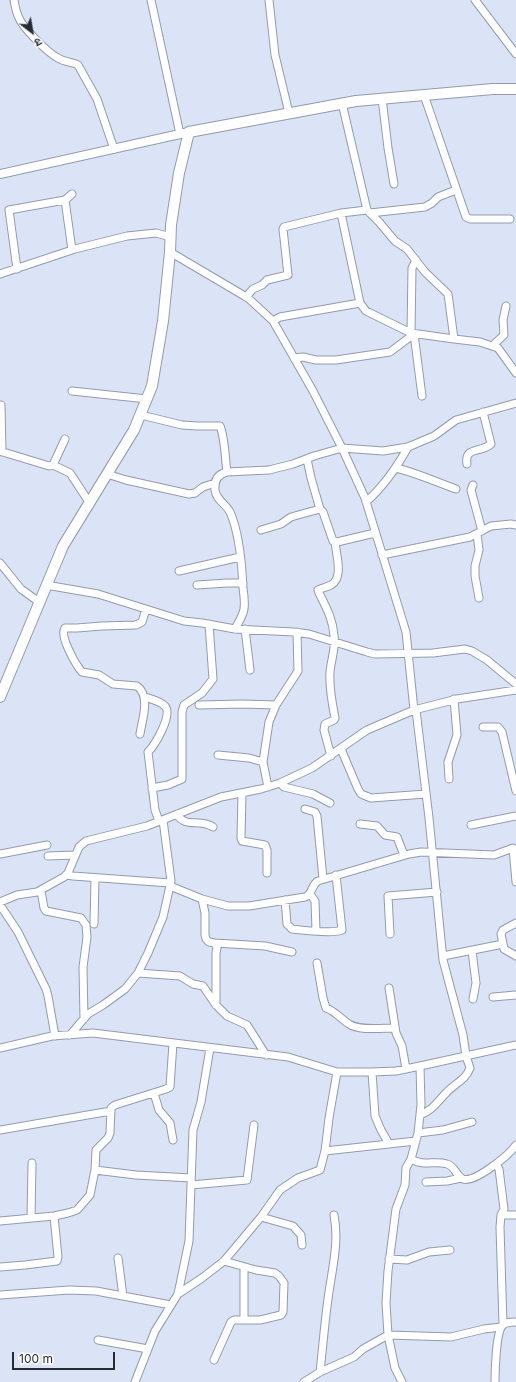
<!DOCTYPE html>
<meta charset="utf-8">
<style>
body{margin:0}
#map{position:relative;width:516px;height:1382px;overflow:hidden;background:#dbe4f6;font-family:Inter,"Noto Sans Devanagari",sans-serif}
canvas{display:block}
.north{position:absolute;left:12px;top:12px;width:40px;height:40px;-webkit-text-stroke:3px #fff;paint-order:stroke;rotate:149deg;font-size:11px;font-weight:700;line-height:16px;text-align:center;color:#282c32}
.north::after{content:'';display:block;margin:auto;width:14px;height:18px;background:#282c32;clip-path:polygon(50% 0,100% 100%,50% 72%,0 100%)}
.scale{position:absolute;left:12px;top:1352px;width:103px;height:18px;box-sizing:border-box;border:2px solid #282c32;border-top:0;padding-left:5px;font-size:12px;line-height:14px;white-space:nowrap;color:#282c32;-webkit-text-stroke:3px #fff;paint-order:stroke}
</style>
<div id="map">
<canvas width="516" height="1382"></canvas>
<div class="north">उ</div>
<div class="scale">100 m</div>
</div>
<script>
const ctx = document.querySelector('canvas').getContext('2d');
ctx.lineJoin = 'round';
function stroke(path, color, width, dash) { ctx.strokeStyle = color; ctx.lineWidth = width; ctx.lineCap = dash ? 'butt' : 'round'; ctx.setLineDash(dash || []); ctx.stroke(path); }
const minor = new Path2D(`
 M14,0c1,6 2,12 5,18 4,10 29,35 39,40 6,4 14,4 20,7l19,34 17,50
 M151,0l29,134
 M269,0l6,55 14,58
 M475,0l41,54
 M424,95l42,122 4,2h40
 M382,98l6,50 6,36
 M65,200l7,-6
 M370,213l55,-6 7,-4 6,-6 18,-7
 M170,252l78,46 25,23 40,70 29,57 23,50 41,134 8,78
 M17,269l-8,-59 56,-10 7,50
 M0,274l75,-25 52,-13 29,-3 15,4
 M246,297l7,-8 9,-4 5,-5 21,-5 -5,-46 1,-2 57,-14 26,-3 -25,-107
 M360,303l6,8 45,22 43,6 -6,-45 -23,-22 -18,-23 -12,-8 -16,-19 -12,-12
 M273,321l7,-4 80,-14 -19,-90
 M411,333l1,-65 4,-8
 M414,334l8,62
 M454,339l26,3 18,6 18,25
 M492,346l12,-11 -1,-15 3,-14
 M294,358l9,-1 13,3h20l54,-8 24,-18
 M72,391l75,8
 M1,405l1,47
 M141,415l41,10 15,1h23c5,12 5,32 7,46
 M0,451l49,15 4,-1 12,-26
 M307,459l4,19 9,31
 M467,464c-3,-18 15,-11 24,-20l-8,-32
 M53,465l17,8 19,29
 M396,468c21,5 40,14 60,21
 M107,474l19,6 63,14 6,-1 8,-6 12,-4
 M473,485l-2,5 11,41
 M366,502c18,-16 31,-35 42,-55
 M261,530l20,-6 10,-7 29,-8 3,3 10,29 4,1 38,-9
 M477,534l2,16 -4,16v10l4,22
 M382,555l88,-18 21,-11 20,-2 5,1
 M0,563l21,26 18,13
 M179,571l61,-14
 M46,585l52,9 86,27 18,2 33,6 58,3 16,2 58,18 8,2 58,-1 32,-4 7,2 15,9 29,24
 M197,585l30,-2h16
 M235,629c3,-6 8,-13 9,-20 1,-7 0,-14 -1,-21 -1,-22 -4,-56 -13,-76 -4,-8 -14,-12 -15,-22 -1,-10 3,-16 12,-18l42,-2 24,-6 21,-8 28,-8 41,3 25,-4 26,-11 22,-16 60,-17
 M245,629l5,41
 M145,697c6,2 15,4 20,9 8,9 -10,39 -17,46l7,58 4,11
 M199,705l43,-1 34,1
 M416,710l13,108 14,142 20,75 3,21 4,12c-4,12 -16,16 -24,25 -8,8 -14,18 -26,22
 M483,727h15l4,5 14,59
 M140,734c2,-14 11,-38 -3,-48l-24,-2 -14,-9 -17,-3c-6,-7 -23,-36 -17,-44h12l25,-2 34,-1 6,-3 4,-13
 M341,749l17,40 3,5 10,4 55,-4
 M218,755l31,3 14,4
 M331,756l-7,-26 1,-6 9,-4 1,-2c-3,-15 -6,-31 -5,-46 1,-12 6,-25 4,-36 -1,-17 -8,-29 -15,-43l-1,-3c4,-2 9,-3 13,-5 13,-7 5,-31 4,-43
 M449,779l-1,-17 9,-27 -3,-36
 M280,783l4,4 29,7 17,9
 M268,787l-5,-25 6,-40 7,-17 22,-34 -1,-39
 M152,788l16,-3 14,-6v-67l2,-7 18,-12 11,-14 -4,-55
 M242,793l-1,45 1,3 23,4 2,5v23
 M305,809l10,3 2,4 6,63
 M177,814c8,15 22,4 36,13
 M360,824l17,2 8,9 12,2 7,18
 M471,825l45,-9
 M0,854l47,-9
 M48,856l27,-1
 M66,875l7,1 97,7
 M170,886l32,13 26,7h21l56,-9c8,-3 6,-12 13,-16l91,-27 12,-2 73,3 19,-7 3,34
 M41,891l3,17 2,3 35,7 5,7 1,12 -4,30 1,52
 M310,894l5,7 1,30
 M202,899l3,14v22l1,4 3,3 6,1 50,3 27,6
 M285,900l2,24 5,5c9,1 42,5 50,1l-6,-55
 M0,902l17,-7 20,-3 27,-15 4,-4 11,-26 7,-6 61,-15 74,-29 40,-8 19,-6 32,-15 55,-38 47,-20 43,-11 59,-9
 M0,905l18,27 28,57 2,7 7,40
 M516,923l-13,7 -2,4 3,15 12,7
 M94,924l1,-46
 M390,934l-2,-38 49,-4
 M215,943l2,5 -1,5v52
 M472,951l4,32 -3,16
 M443,956l60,-12
 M317,963l6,35 3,10c9,3 15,11 23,16 10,7 33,4 46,4
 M138,973l42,3 13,8 10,2 13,19 11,11 20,9 19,30
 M389,988l7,45 6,13 4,23
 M493,997l23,-2
 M70,1035l18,-21 15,-9 22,-16 13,-16 10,-20 15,-36 8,-36 -8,-61
 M0,1048l52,-12 41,-3 195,24 49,15h35l24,-1 24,-5 96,-21
 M372,1072l3,44 6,14 8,14
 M154,1093l5,17 11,13 3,17
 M0,1130l111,-19
 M418,1133l25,-3 29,-8
 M325,1151l91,-10
 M411,1159c13,8 23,1 36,5 8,2 9,12 16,15 12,4 46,-24 53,-34
 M496,1164l3,5 5,40 -3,6 -1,12 3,98
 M95,1170l1,-20 12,-12 2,-5 1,-25 4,-3 51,-16 4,-2 3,-44
 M426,1182l21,-1 14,-3
 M191,1185l56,-5 7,-55
 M501,1215h15
 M261,1217l32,9 8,9 1,10
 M31,1218l1,-55
 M0,1221l54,-5 14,-3 9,-3 13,-15 5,-25 41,5 55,3
 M118,1258l5,38
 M389,1259l18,1 22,-8 21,-2
 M0,1267l25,-2 32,-4 1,-4 -4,-41
 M178,1294l11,-53 4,-111 8,-28 9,-54
 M0,1295l69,-5 27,1 75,14
 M244,1320v-53
 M98,1340l50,9
 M214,1360l17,-38 3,-2h26l21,-5 2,-3 1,-29 -5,-7 -4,-3 -19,-3 -32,-9
 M320,1372c3,-27 5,-54 9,-80 4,-27 10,-51 5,-77
 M135,1382l20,-51 23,-37 24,-16 22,-17 37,-44 19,-27 18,-12 22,-8 5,-19 4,-33 8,-46
 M304,1382l16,-10 34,-15 9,-8 25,-14 63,2 33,-8 17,-2
 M402,1382l-7,-14 -7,-33 -2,-32 2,-32 8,-62 9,-24 1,-17 5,-9 7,-26 3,-28 -1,-39
 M495,1382c0,-10 1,-48 7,-56 3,-4 9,-4 14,-4`);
const tertiary = new Path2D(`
 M0,174l189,-42`);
const secondary = new Path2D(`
 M0,697l63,-151 71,-116 18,-44 11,-65 7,-69 1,-27 8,-52 10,-41 167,-31 137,-12h23`);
stroke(minor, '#939bac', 9);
stroke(tertiary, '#939bac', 10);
stroke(secondary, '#939bac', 12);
stroke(minor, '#fff', 7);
stroke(tertiary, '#fff', 8);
stroke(secondary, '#fff', 10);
</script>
